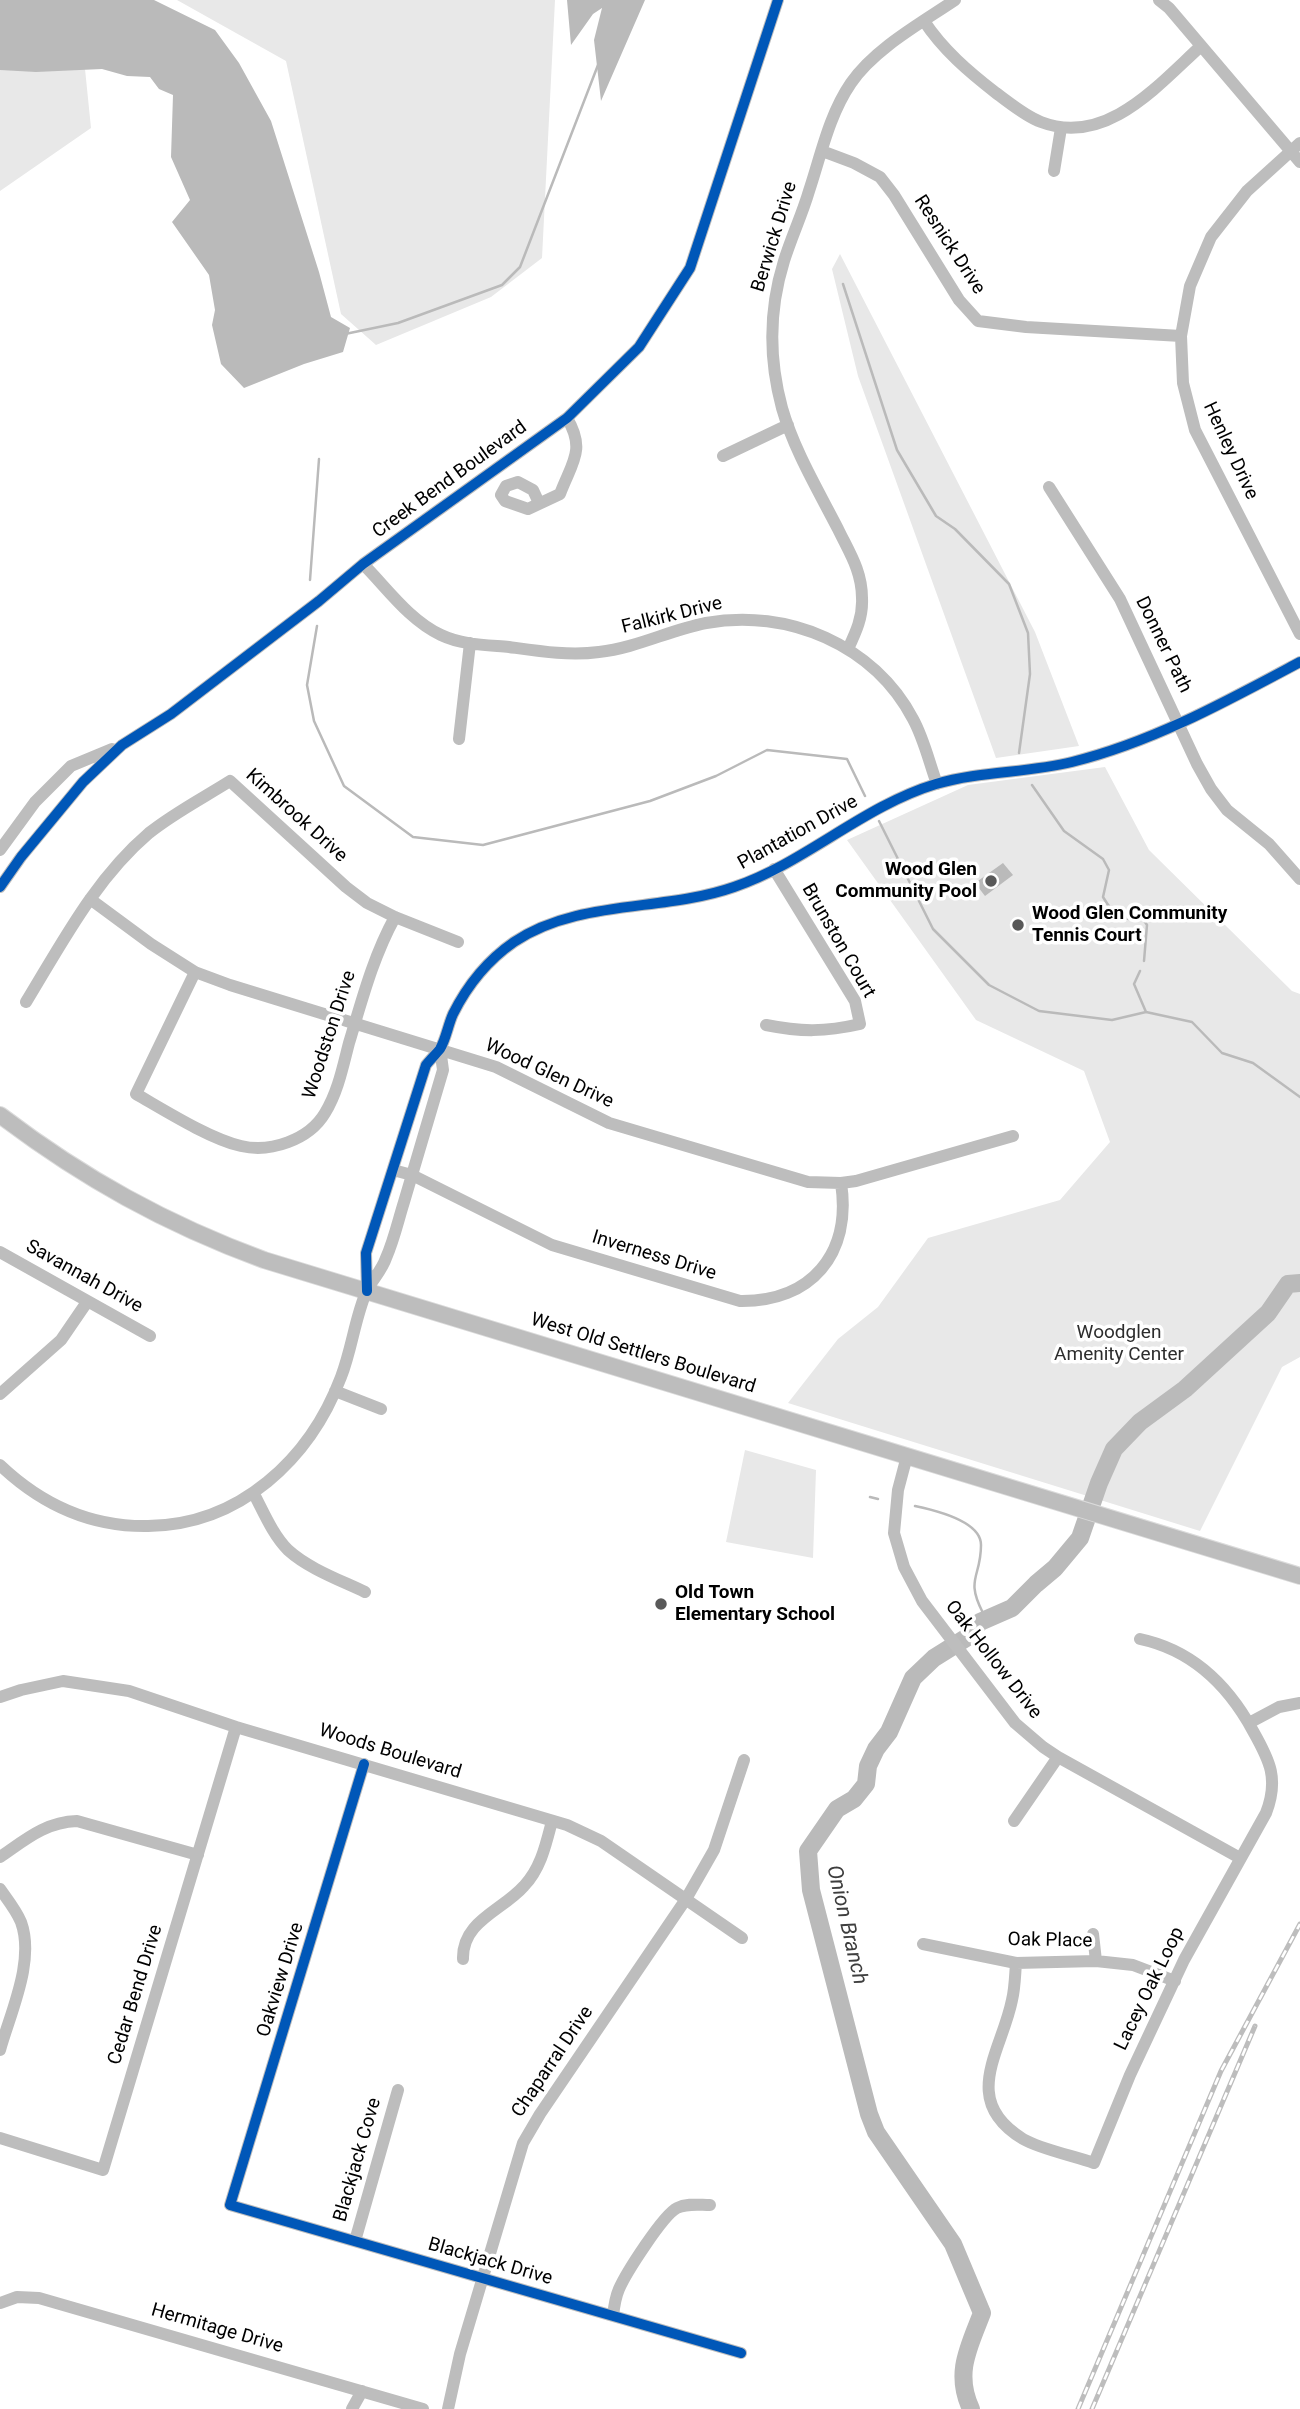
<!DOCTYPE html>
<style>
body{margin:0}
canvas{display:block;background:#fff}
</style>
<canvas width="1300" height="2409"></canvas>
<script>
const ctx = document.querySelector('canvas').getContext('2d');
ctx.lineJoin = 'round';
function fillPath(path, color) { ctx.fillStyle = color; ctx.fill(path, 'evenodd'); }
function stroke(path, color, width, dash) { ctx.strokeStyle = color; ctx.lineWidth = width; ctx.lineCap = dash ? 'butt' : 'round'; ctx.setLineDash(dash || []); ctx.stroke(path); }
function label(font, color, halo, rows, align = 'center') {
  ctx.font = font + ' Roboto,sans-serif'; ctx.lineWidth = 7; ctx.setLineDash([]); ctx.textBaseline = 'middle'; ctx.strokeStyle = halo; ctx.fillStyle = color; for (const [text, x, y, turn = 0] of rows) {
    ctx.save(); ctx.translate(x, y); ctx.rotate((+turn || 0) * Math.PI / 180); ctx.textAlign = isNaN(turn) ? turn : align; if (halo) ctx.strokeText(text, 0, 0); ctx.fillText(text, 0, 0); ctx.restore();
  }
}
fillPath(new Path2D(`
 M0,0h78l13,128 -91,63z
 M177,0h378l-13,258 -51,39 -115,48 -35,-31 -55,-253z
 M840,254l195,378 44,114 -83,12 -138,-382 -26,-107z
 M1105,767l44,83 143,141 8,3v363l-18,10 -82,164 -412,-128 50,-64 40,-32 50,-69 132,-38 50,-58 -26,-71 -108,-51 -129,-180 121,-55z
 M745,1450l71,20 -3,88 -87,-16z`), '#e8e8e8');
fillPath(new Path2D(`
 M0,0h154l61,30 24,33 32,58 48,151 12,45 19,11 -7,24 -39,12 -60,24 -23,-24 -9,-39 3,-15 -6,-35 -37,-53 18,-22 -19,-43 2,-62 -14,-6 -9,-12 -23,-1 -25,-7 -66,3 -36,-2z
 M567,0h78l-44,101 -7,-61 8,-32 -9,6 -22,31z
 M1003,863l10,12 -28,21 -10,-13z`), '#bababa');
stroke(new Path2D(`
 M843,284l54,166 39,66 19,13 54,55 19,49 2,41 -11,79
 M345,334l53,-11 104,-38 18,-18 78,-202
 M310,580l9,-121
 M317,626l-10,59 7,36 30,65 69,51 70,8 167,-44 66,-25 51,-26 80,9 18,37
 M1032,785l32,46 39,28 6,11 -6,27c12,20 16,24 40,22l4,6 -3,36
 M879,821l54,108 56,56 50,26 73,9 34,-8
 M1140,971l-6,13 12,28 46,10 30,31 31,10 47,34
 M870,1497l8,2
 M915,1506c19,4 66,15 66,39 0,33 -16,33 2,68l-3,9`), '#bababa', 2.5);
stroke(new Path2D(`
 M971,2409c-17,-36 -2,-62 11,-96l-29,-69 -77,-112 -7,-18 -58,-224 -3,-39 29,-42 17,-10 12,-15 2,-18 8,-17 13,-17 24,-54 21,-20 32,-20 14,-16 32,-14 24,-24 19,-16 25,-30 19,-55 15,-34 26,-27 45,-33 83,-76 20,-29 12,-1`), '#bababa', 18);
const major = new Path2D(`
 M0,1115c83,63 166,109 264,145l1036,316`);
stroke(major, '#dbdbdb', 18);
stroke(new Path2D(`
 M1159,0l10,8 131,154
 M924,21c19,29 45,51 72,72 14,10 29,23 45,29 65,25 117,-37 160,-76
 M1300,143l-53,48 -36,46 -21,49 -9,50 2,47 12,47 105,204
 M822,151l32,12 26,14 14,18 65,105 19,21 48,6 155,9
 M1054,171l7,-43
 M723,456l65,-31
 M1049,487l71,112 77,165 14,25 16,21 42,34 31,35
 M539,503l-6,-13 -15,-8 -12,4 -5,9 4,6 23,8 32,-15c12,-32 26,-44 7,-76
 M363,564c24,24 46,56 78,71 21,10 45,10 68,12 29,4 60,9 90,5 37,-4 71,-22 107,-29 82,-15 168,22 207,96 11,20 16,43 24,65
 M848,649c8,-17 15,-32 14,-51 0,-27 -13,-46 -24,-69 -20,-39 -44,-79 -56,-121 -13,-48 -13,-99 2,-147 7,-23 18,-46 25,-70 12,-36 20,-76 42,-108 23,-34 70,-60 104,-83
 M459,739l11,-96
 M0,850l35,-48 36,-36 41,-17
 M0,887l21,-30 62,-75 39,-37 49,-31 148,-113 44,-37 204,-146 72,-71 51,-79 88,-268
 M90,899l61,45 44,28 35,13 266,82 113,56 199,59 33,1 15,-2 157,-45
 M195,972l-59,122c28,16 74,45 105,52 29,7 68,-6 84,-33 13,-21 18,-47 24,-70 13,-43 24,-86 46,-126
 M26,1002c36,-59 69,-123 123,-169 25,-20 54,-35 81,-52l116,106 21,16 28,14 63,25
 M766,1025c35,7 59,7 94,-1l-5,-23 -81,-132
 M393,1170l19,5 140,70 188,56c71,1 112,-47 101,-118
 M0,1252l150,84
 M367,1291l-1,-38 60,-188c4,-5 10,-11 14,-16 6,-10 8,-24 13,-35 14,-28 35,-54 61,-72 64,-43 149,-30 220,-55 71,-24 129,-81 202,-103 44,-13 92,-11 136,-22 81,-20 155,-61 228,-100
 M335,1391l46,18
 M0,1394l61,-54 26,-38
 M907,1456l-9,34 -4,43 10,34 18,34 93,122 28,24 15,10 182,101
 M0,1465c41,39 91,62 148,61 92,-1 162,-67 193,-149 11,-28 14,-60 26,-87 6,-11 15,-20 19,-32 8,-18 12,-37 18,-56 13,-44 26,-88 39,-132l-3,-22
 M254,1494c10,19 19,41 34,56 21,19 52,30 77,42
 M0,1697l21,-7 42,-9 66,10 107,36 331,98 34,16 141,97
 M1249,1723l30,-16 21,-4
 M364,1764l-134,441 511,148
 M1014,1821l44,-64
 M0,1857c25,-17 45,-35 77,-36l121,34
 M0,1889c7,10 16,21 21,33 14,39 -10,89 -21,128
 M1093,1934l3,27
 M923,1944l93,19 80,-2 37,4 42,16
 M463,1959c-1,-38 39,-48 61,-73 17,-18 22,-42 28,-65
 M1016,1963c-1,12 -1,25 -4,37 -10,51 -53,100 11,139 17,10 51,17 71,24l36,-88 54,-115 82,-147c13,-34 4,-52 -13,-82 -25,-46 -61,-81 -113,-92
 M0,2138l103,32 133,-443
 M355,2241l43,-151
 M0,2303l17,-6 22,1 384,111
 M613,2316c1,-9 2,-18 6,-27 7,-16 44,-74 58,-81 10,-5 22,-3 33,-3
 M352,2409l10,-18
 M448,2409l12,-55 63,-211 17,-29 146,-215 28,-49 30,-90`), '#bdbdbd', 12);
stroke(major, '#bdbdbd', 16);
const rail = new Path2D(`
 M1078,2409l143,-338 79,-147
 M1092,2409l163,-383`);
stroke(rail, '#bdbdbd', 5);
stroke(rail, '#fff', 2.5, [8]);
stroke(new Path2D(`
 M0,887l21,-30 62,-75 39,-37 49,-31 148,-113 44,-37 204,-146 72,-71 51,-79 88,-268
 M367,1291l-1,-38 60,-188c4,-5 10,-11 14,-16 6,-10 8,-24 13,-35 14,-28 35,-54 61,-72 64,-43 149,-30 220,-55 71,-24 129,-81 202,-103 44,-13 92,-11 136,-22 81,-20 155,-61 228,-100
 M364,1764l-134,441 511,148`), '#0057b8', 10);
for (const [x, y, r, color] of [
 [991,881,7,"#595959"],
 [1018,925,7,"#595959"],
 [661,1604,7,"#595959"]
]) { const dot = new Path2D(); dot.arc(x, y, r, 0, 2 * Math.PI); ctx.fillStyle = color; ctx.fill(dot); stroke(dot, '#fff', 2.5); }
label('19px', '#000', '#fff', [
 ["Berwick Drive",775,237,-73],
 ["Resnick Drive",949,245,57],
 ["Henley Drive",1230,451,65],
 ["Creek Bend Boulevard",450,480,-36],
 ["Falkirk Drive",672,616,-14],
 ["Donner Path",1163,645,64],
 ["Kimbrook Drive",296,816,42],
 ["Plantation Drive",798,833,-29],
 ["Brunston Court",838,941,60],
 ["Woodston Drive",330,1035,-72],
 ["Wood Glen Drive",549,1074,25],
 ["Inverness Drive",654,1256,17],
 ["Savannah Drive",84,1277,29],
 ["West Old Settlers Boulevard",643,1354,17],
 ["Oak Hollow Drive",993,1660,52],
 ["Woods Boulevard",390,1752,17],
 ["Oak Place",1050,1941,1],
 ["Oakview Drive",281,1980,-73],
 ["Lacey Oak Loop",1150,1989,-64],
 ["Cedar Bend Drive",136,1995,-73],
 ["Chaparral Drive",553,2062,-56],
 ["Blackjack Cove",358,2160,-74],
 ["Blackjack Drive",490,2262,16],
 ["Hermitage Drive",217,2329,16]
]);
label('bold 19px', '#000', '#fff', [
 ["Wood Glen",977,870,"right"],
 ["Community Pool",977,892,"right"],
 ["Wood Glen Community",1032,914],
 ["Tennis Court",1032,936],
 ["Old Town",675,1593],
 ["Elementary School",675,1615]
], 'left');
label('19px', '#2d2d2d', '#fff', [
 ["Woodglen",1119,1333],
 ["Amenity Center",1119,1355]
]);
label('italic 21px', '#3e3e3e', '#fff', [
 ["Onion Branch",846,1925,77]
]);
</script>
